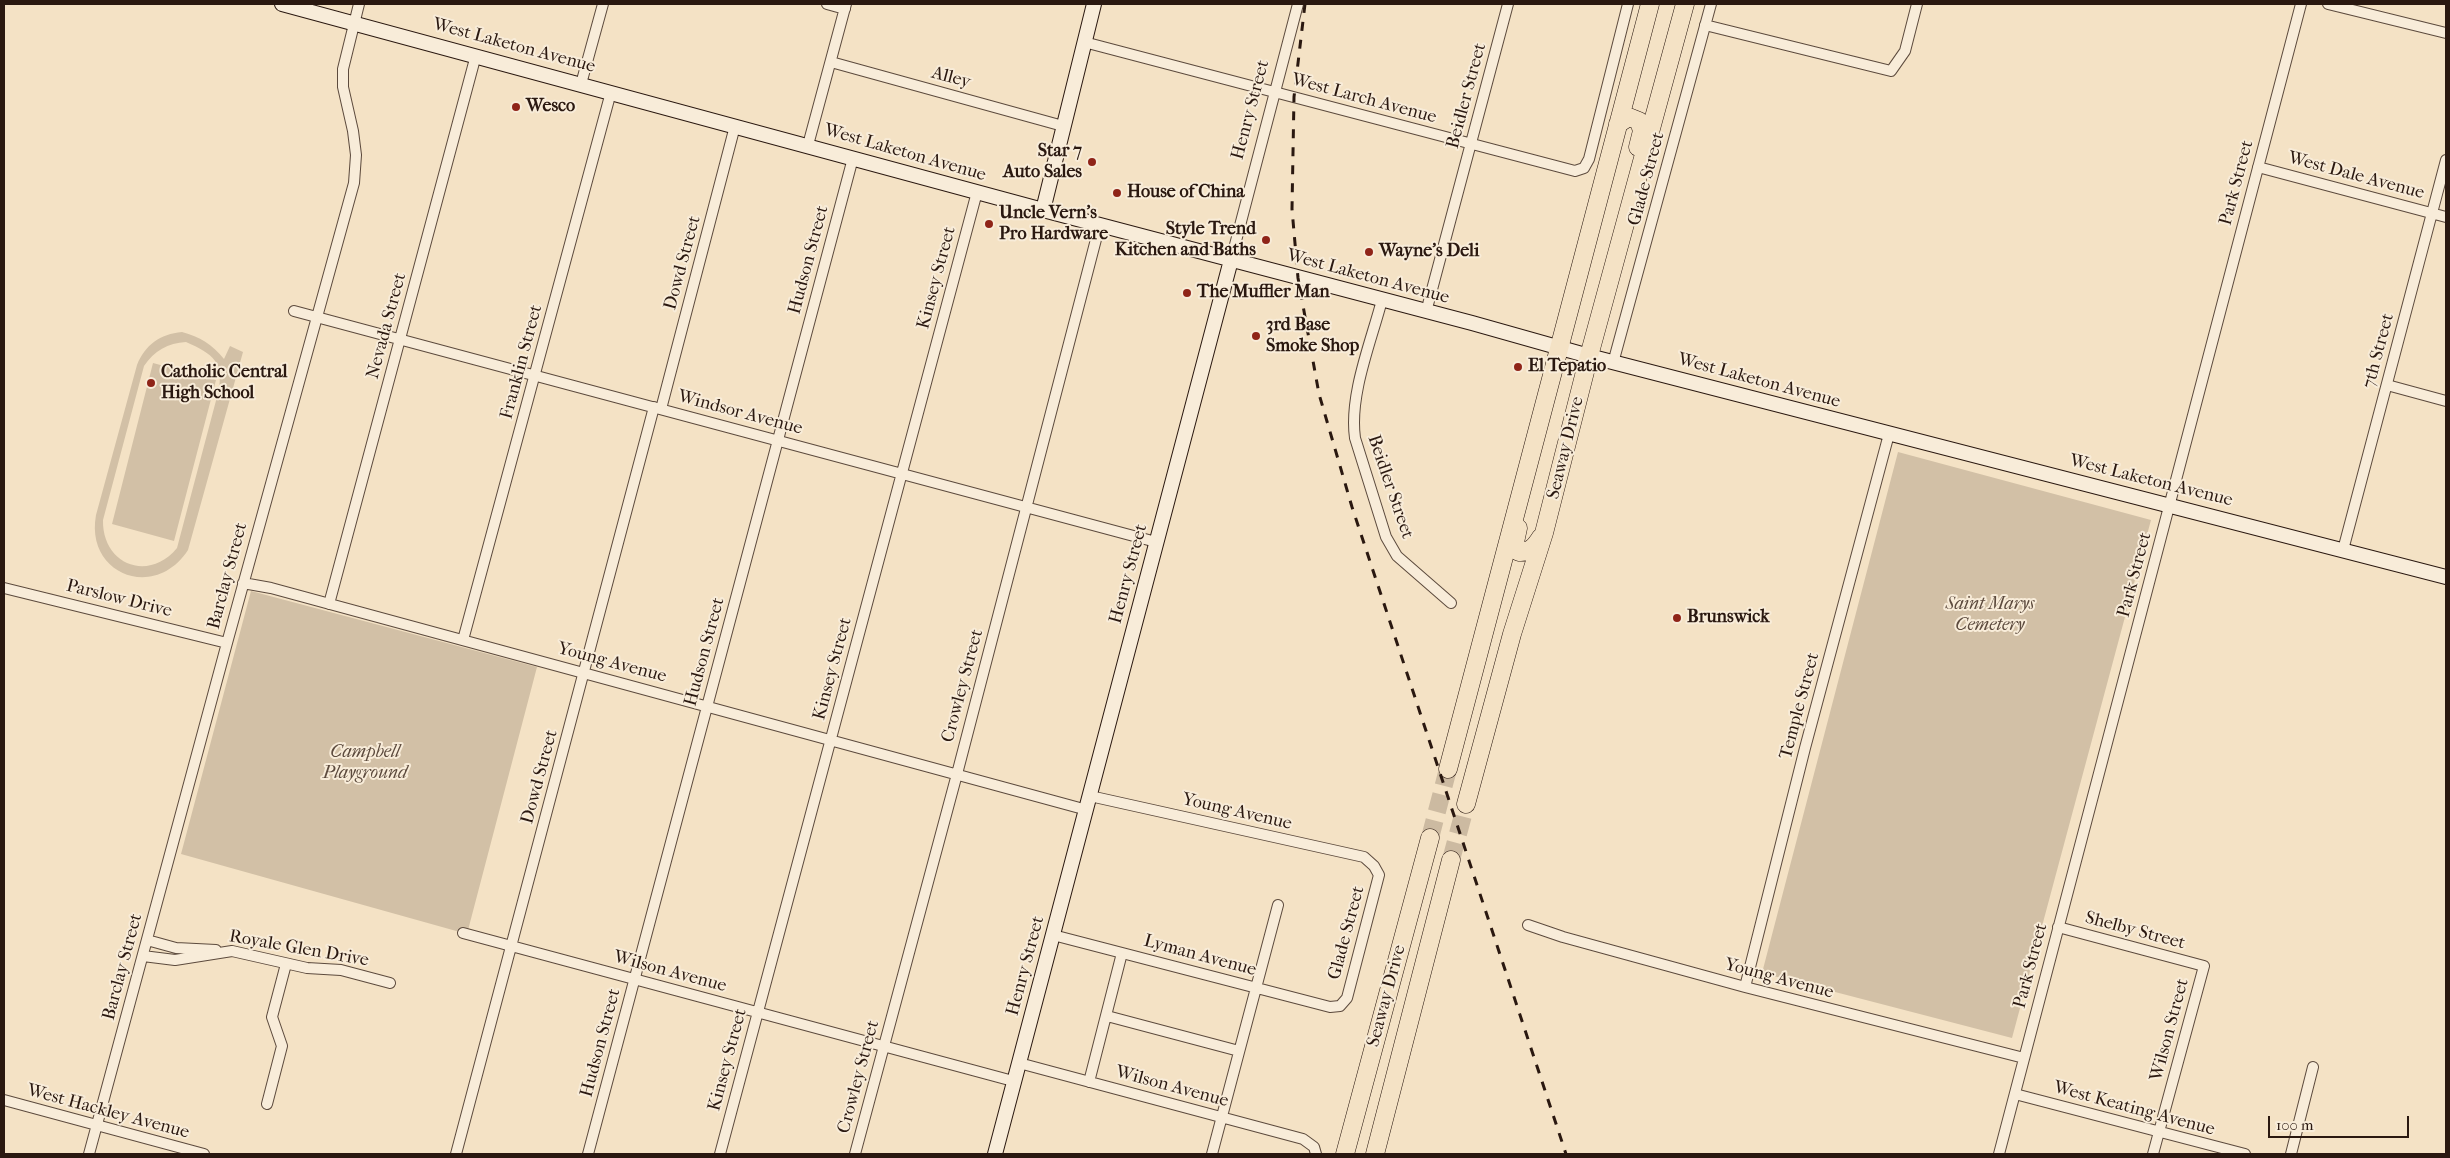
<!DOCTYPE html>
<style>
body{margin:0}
#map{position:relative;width:2450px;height:1158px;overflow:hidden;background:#f4e2c5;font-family:"IM FELL French Canon",serif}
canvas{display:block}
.frame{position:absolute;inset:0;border:5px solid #2a1810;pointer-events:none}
.scale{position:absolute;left:2268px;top:1116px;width:141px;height:22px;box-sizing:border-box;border:2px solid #2a1810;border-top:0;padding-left:6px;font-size:15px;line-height:18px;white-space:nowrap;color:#2a1810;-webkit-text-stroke:4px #f8ecd9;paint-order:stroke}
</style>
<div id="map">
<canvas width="2450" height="1158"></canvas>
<div class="frame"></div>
<div class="scale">100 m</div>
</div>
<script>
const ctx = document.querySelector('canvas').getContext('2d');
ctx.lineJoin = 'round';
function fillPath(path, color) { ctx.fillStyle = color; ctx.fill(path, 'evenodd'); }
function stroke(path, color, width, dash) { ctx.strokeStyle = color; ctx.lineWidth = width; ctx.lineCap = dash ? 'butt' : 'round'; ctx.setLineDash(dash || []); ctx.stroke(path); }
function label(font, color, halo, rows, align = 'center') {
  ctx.font = font + ' "IM FELL French Canon",serif'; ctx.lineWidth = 4; ctx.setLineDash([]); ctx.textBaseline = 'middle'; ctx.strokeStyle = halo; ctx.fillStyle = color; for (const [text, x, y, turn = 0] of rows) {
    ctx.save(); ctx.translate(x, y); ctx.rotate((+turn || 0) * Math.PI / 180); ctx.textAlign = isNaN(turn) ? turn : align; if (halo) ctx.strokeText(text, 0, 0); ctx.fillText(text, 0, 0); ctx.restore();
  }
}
fillPath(new Path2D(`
 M182,332c18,5 30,12 42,27l6,-13 13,6 -55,198c-33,51 -103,25 -92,-35l41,-150c8,-20 23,-31 45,-33zM186,342c27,12 39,20 32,51l-41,155c-29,35 -75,16 -74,-28l41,-154c10,-15 24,-23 42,-24z
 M153,363l63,17 -42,161 -62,-17z
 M1898,452l253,68 -139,518 -250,-65z
 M251,591l286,76 -70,267 -286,-80z`), '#d2c0a6');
stroke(new Path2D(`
 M1430,838l18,-69
 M1451,860l15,-56`), '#ccbaa1', 18, [18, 9]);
const street = new Path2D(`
 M827,4l18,5
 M2328,4l118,29
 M1705,25l186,46 14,-20 12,-47
 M1084,42l491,129 9,-3 5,-9 39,-155
 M831,62l232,64
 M581,84l22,-80
 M808,145l38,-141
 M2258,167l188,50
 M1231,260l67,-256
 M1382,300c-11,42 -33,95 -27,138l31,99 11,19 54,47
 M294,311l862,231
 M1426,312l82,-308
 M1613,363l98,-359
 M2387,385l59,16
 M661,409l74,-283
 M2343,550l103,-390
 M243,583l28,5 816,222
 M4,588l223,55
 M329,604l147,-549
 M463,640l148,-548
 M1528,925l35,12 182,50 279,71
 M2058,927l146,39 -51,188
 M463,933l550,148
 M1053,935l277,72 10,-1 7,-8 32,-123 -5,-9 -10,-9 -274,-61
 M147,940l29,8 40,2
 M143,956l32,4 57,-9 75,17 34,2 49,13
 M1745,987l60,-239 84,-314
 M1107,1016l132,35
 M1019,1063l284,76 11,8 2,7
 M1089,1082l33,-129
 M2015,1094l230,60
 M4,1100l200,54
 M267,1104l15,-58 -10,-29 14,-53
 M89,1154l138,-511 127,-460 2,-28 -3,-24 -10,-44v-18l16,-65
 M456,1154l198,-747
 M588,1154l265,-996
 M720,1154l257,-962
 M855,1154l102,-380 143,-550
 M1212,1154l66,-249
 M1999,1154l302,-1150
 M2291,1154l22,-87`);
const secondary = new Path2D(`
 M282,4l761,206 429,113 117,33 857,221
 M1043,210l51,-206
 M995,1154l236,-894`);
const highway = new Path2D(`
 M1618,124l11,-7 10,4 3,10 -4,16
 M1518,528l-3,14 4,10c11,1 17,-7 22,-15
 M1448,769l202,-765
 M1466,804l46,-170 32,-101 45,-177 96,-352
 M1345,1154l85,-316
 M1375,1154l76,-294`);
stroke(street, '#5c4a3d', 12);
stroke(secondary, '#2a1810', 16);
stroke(highway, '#2a1810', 19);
stroke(street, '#f8ecd9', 10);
stroke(secondary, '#f8ecd9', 14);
stroke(highway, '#f4e2c5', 18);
stroke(new Path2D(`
 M1305,4l-11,93 -2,112 6,69 21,116 33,113 214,647`), '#2a1810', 3, [9, 9]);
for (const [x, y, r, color] of [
 [516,107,5,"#8f2418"],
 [1092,162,5,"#8f2418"],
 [1117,193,5,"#8f2418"],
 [989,224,5,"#8f2418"],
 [1266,240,5,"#8f2418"],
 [1369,252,5,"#8f2418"],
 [1187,293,5,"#8f2418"],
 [1256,336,5,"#8f2418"],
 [1518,367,5,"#8f2418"],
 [151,383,5,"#8f2418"],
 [1677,618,5,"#8f2418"]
]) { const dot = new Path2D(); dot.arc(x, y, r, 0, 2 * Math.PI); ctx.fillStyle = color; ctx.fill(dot); stroke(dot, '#f8ecd9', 2); }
label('18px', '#2a1810', '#f8ecd9', [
 ["West Laketon Avenue",514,46,15],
 ["Alley",951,78,15],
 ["Beidler Street",1467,96,-75],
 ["West Larch Avenue",1364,99,15],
 ["Henry Street",1251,110,-75],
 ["West Laketon Avenue",905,153,16],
 ["West Dale Avenue",2356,176,15],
 ["Glade Street",1647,179,-75],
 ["Park Street",2237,183,-75],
 ["Hudson Street",809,260,-75],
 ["Dowd Street",683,263,-75],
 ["West Laketon Avenue",1368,277,15],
 ["Kinsey Street",937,278,-75],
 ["Nevada Street",387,326,-75],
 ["7th Street",2379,351,-75],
 ["Franklin Street",522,362,-75],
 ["West Laketon Avenue",1759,381,15],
 ["Windsor Avenue",740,413,15],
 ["Seaway Drive",1566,448,-76],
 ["West Laketon Avenue",2151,481,14],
 ["Beidler Street",1390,487,71],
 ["Henry Street",1129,574,-75],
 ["Park Street",2135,575,-75],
 ["Barclay Street",228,576,-75],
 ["Parslow Drive",119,599,14],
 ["Hudson Street",705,652,-75],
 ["Young Avenue",612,663,15],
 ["Kinsey Street",833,669,-75],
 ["Crowley Street",963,686,-75],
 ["Temple Street",1800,706,-75],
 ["Dowd Street",540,777,-75],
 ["Young Avenue",1237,812,13],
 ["Shelby Street",2135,931,15],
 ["Glade Street",1347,933,-75],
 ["Royale Glen Drive",299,949,10],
 ["Lyman Avenue",1200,956,15],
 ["Henry Street",1026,966,-75],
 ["Park Street",2031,966,-75],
 ["Barclay Street",123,967,-75],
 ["Wilson Avenue",670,972,15],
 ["Young Avenue",1779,979,15],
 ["Seaway Drive",1387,996,-75],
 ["Wilson Street",2170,1030,-75],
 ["Hudson Street",601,1043,-75],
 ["Kinsey Street",728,1060,-75],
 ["Crowley Street",859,1077,-75],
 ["Wilson Avenue",1172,1087,15],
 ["West Keating Avenue",2134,1109,15],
 ["West Hackley Avenue",108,1112,15]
]);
label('bold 18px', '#2a1810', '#f8ecd9', [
 ["Wesco",526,107],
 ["Star 7",1082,152,"right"],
 ["Auto Sales",1082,173,"right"],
 ["House of China",1127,193],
 ["Uncle Vern's",999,214],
 ["Pro Hardware",999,235],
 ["Style Trend",1256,230,"right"],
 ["Kitchen and Baths",1256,251,"right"],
 ["Wayne's Deli",1379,252],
 ["The Muffler Man",1197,293],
 ["3rd Base",1266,326],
 ["Smoke Shop",1266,347],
 ["El Tepatio",1528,367],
 ["Catholic Central",161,373],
 ["High School",161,394],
 ["Brunswick",1687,618]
], 'left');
label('italic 18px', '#5c4a3d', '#f8ecd9', [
 ["Saint Marys",1990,605],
 ["Cemetery",1990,626],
 ["Campbell",365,753],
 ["Playground",365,774]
]);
</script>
